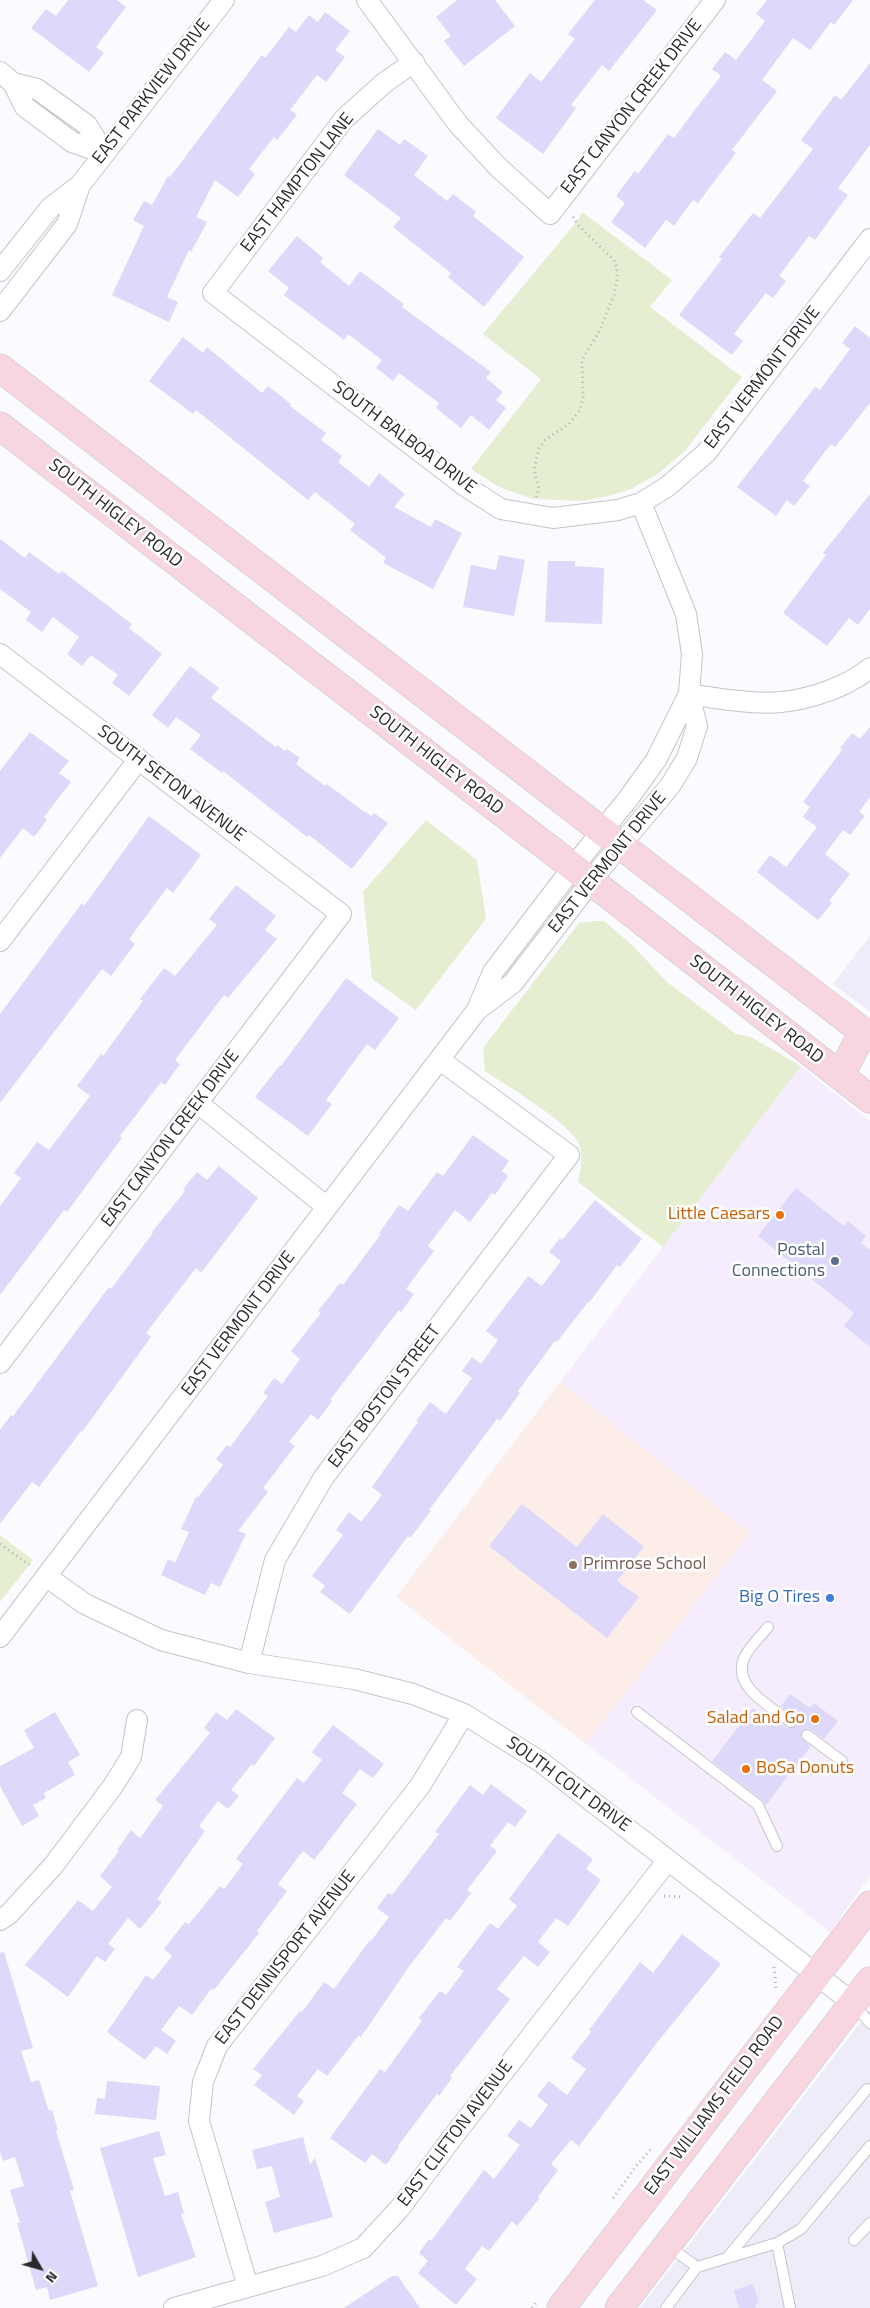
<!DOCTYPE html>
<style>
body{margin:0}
#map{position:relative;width:870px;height:2308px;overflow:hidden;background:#fbfafe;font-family:"Titillium Web",sans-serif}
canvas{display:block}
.north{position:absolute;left:15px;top:2243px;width:50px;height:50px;-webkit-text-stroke:4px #fff;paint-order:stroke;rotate:128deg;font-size:14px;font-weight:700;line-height:20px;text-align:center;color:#29282b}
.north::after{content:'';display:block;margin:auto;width:18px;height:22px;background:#29282b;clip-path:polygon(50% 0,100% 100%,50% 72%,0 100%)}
</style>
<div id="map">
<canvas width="870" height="2308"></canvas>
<div class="north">N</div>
</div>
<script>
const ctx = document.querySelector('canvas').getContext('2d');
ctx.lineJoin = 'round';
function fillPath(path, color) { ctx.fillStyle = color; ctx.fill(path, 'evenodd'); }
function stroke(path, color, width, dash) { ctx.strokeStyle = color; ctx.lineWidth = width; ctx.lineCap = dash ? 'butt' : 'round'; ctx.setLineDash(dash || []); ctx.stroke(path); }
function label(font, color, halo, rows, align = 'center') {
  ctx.font = font + ' "Titillium Web",sans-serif'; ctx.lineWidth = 5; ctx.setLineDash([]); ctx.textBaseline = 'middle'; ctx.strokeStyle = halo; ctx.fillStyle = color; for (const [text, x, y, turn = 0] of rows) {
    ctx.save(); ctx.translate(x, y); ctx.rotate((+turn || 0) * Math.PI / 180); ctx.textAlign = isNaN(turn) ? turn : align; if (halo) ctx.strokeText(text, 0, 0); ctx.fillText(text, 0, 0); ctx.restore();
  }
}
fillPath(new Path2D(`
 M801,1066l69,55v755l-40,56 -244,-188 164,-211 -190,-151z`), '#f5edfe');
fillPath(new Path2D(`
 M870,936v76l-37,-28z
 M870,2010v298h-230z`), '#efecfa');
fillPath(new Path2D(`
 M560,1382l190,151 -164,211 -190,-147z`), '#fdede9');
fillPath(new Path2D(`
 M582,212l90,68 -22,27 92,70 -57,74 -26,22 -28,16 -23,7 -26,5 -49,-2 -34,-12 -28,-18 70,-90 -58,-45 95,-114z
 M426,820l51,40 9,59 -70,91 -44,-31 -9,-87z
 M595,921h9l28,24 35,37 69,52 15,3 50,29 -138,181 -85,-65c3,-11 5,-27 1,-38 -9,-21 -73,-59 -94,-73l-2,-23 96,-125z
 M0,1535l33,25 -33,42z`), '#e6eed2');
fillPath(new Path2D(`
 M68,0h49l9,7 -30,40 8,6 -15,19 -58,-44 15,-19 10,7z
 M457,0h38l20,26 -51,40 -20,-25 7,-5 -15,-19z
 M595,0h48l14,10 -48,61 -7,-6 -31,40 5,3 -33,46 -47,-36 34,-45 11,9 34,-43 -7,-5z
 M767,0h86l-19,25 -3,-3 -21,28 -17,-12 -31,42 15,11 -45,59 4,3 -38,50 -5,-3 -19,26 -8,-6 -21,28 -34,-26 14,-19 -9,-7 19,-25 3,3 30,-40 6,4 26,-35 21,-27 -9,-7 13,-17 11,8 29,-39 -9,-7z
 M325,12l25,19 -15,19 10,7 -19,25 -9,-7 -27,35 7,5 -20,25 -3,-3 -25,32 6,5 -17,23 -23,-17 -19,37 11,5 -16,30 -2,-2 -22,47 11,5 -9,20 -57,-27 32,-69 -11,-6 11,-19 8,4 16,-29 2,1 92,-122 3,3 24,-31 7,5 13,-17 9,7z
 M870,63v82l-32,43 10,7 -33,45 -6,-4 -30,40 7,5 -13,17 -7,-5 -32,41 9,7 -11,14 -53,-40 43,-56 -3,-2 34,-44 7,5 53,-69 -12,-9 34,-45 6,5z
 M378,129l22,16 4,-6 24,17 -14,19 33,26 6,-7 23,18 -3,4 51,41 -40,50 -36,-30 3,-4 -58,-46 8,-9 -57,-43z
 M297,236l26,22 -3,4 29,24 11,-15 44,33 -2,3 89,65 -5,6 17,14 -7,8 10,8 -17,22 -18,-15 -10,13 -25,-20 3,-5 -40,-30 -6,8 -17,-13 6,-8 -34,-26 -4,6 -60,-45 5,-7 -21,-17z
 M855,326l15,12v65l-35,44 -4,-3 -14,18 -14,19 7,5 -16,20 -7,-6 -11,16 -39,-29 78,-100 5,3 30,-41 -8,-6z
 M183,337l20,16 4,-6 55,46 6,-7 23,18 -1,2 36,27 -5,7 21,16 -4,6 31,25 10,-14 26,21 -11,13 37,20 4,-8 27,14 -29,56 -50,-26 3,-5 -36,-28 5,-6 -40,-32 -7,8 -112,-90 -3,4 -44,-33z
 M870,494v115l-12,16 -9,-7 -22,28 -44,-33 43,-58 -3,-2z
 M0,539l25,19 4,-6 30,22 3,-3 70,53 -3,4 33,26 -33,42 -17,-13 6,-8 -27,-20 -9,11 -15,-12 12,-17 -26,-20 -11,15 -16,-12 5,-8 -31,-23z
 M499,555l26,5 -11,56 -51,-9 8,-42 25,5z
 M548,561h27v5l29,2 -2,56 -57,-2z
 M190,666l29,22 -8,10 65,49 1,-2 8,6 2,-2 13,9 -4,6 29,22 2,-2 36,27 9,5 2,-3 14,10 -36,46 -43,-34 -2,2 -84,-66 -1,2 -32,-24 11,-14 -25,-18 -8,11 -16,-13z
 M870,727v70l-11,15 6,4 -15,19 -7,-5 -18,24 25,20 -21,27 3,2 -14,17 -61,-48 13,-17 16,12 31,-40 -14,-10 7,-10 -7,-5 39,-52 -2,-2 12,-15 8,6z
 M30,732l39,29 -10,12 12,9 -27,35 3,3 -13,17 -11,-9 -23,30v-87z
 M149,816l52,39 -28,38 -6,-5 -38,51 6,5 -24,32 -9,-7 -102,134v-89l82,-111 2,3z
 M236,885l40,31 -11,14 12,9 -49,59 -4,-3 -49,65 5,4 -15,21 -4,-3 -41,54 2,2 -24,32 -31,42 -3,-2 -64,85v-89l21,-28 -7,-5 23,-31 12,8 41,-54 -13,-10 24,-32 2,2 40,-55 -3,-2 24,-31 11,8 42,-51 -8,-6z
 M346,978l53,40 -24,32 -8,-6 -41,56 6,4 -24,32 -53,-39 25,-32 1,1z
 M473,1135l36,26 -7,10 6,5 -13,19 -3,-2 -22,29 -15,-12 -27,36 6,5 -28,38 8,5 -13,18 -2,-2 -69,90 2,1 -14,19 -7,-6 -22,28 6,4 -32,42 5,4 -30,39 8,3 -26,53 -9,-4 -6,12 -44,-20 7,-16 7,4 14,-31 -8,-3 15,-32h2l25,-32 -7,-6 11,-14 3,2 38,-51 -5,-3 11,-15 8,6 18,-25 -9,-8 30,-38 -3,-2 22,-28 3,2 38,-51 -2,-1 20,-28 9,6 29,-39 6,4z
 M219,1166l39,32 -57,75 -5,-5 -50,65 5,4 -69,95 -1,-1 -42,56 -7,-5 -32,42v-94l11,-15 2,1 96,-129 2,2 42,-56 -1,-1 33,-41 -2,-2 14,-17 10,8z
 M796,1188l48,38 4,-5 18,15 -5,7 9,7v97l-26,-21 10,-13 -96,-77z
 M595,1200l47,39 -22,28 -3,-2 -28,38 -1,-1 -31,40 -2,-1 -37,50 2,2 -20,28 -3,-2 -68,91 2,1 -21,27 -2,-2 -58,78 -30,-22 5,-6 -13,-10 31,-41 -7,-5 13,-18 12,10 21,-27 -10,-8 46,-65 -2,-1 14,-19 16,12 26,-36 -10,-7 10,-14 9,7 17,-24 -12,-9 42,-55 14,10 19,-25 -12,-9 11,-14 2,2z
 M522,1504l55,43 26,-33 41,33 -27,34 22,16 -32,41 -118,-92z
 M790,1694l20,14 4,-5 24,18 -14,18 -16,-11 -6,3 -1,7 10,8 -45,59 -4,-5 -50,-39 41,-53 16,13 3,-4 15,11 9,-2 1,-7 -16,-13z
 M236,1709l39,29 -21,28 -2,-2 -21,26 8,6 -11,13 -10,-8 -19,25 6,5 -48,68 5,3 -22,27 -12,-11 -20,26 7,5 -10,13 -8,-6 -29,41 -43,-32 53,-65 15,11 19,-24 -12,-11 19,-25 -2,-1 14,-20 9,8 23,-32 -8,-6 55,-67 -6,-5 12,-16 11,8z
 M55,1712l25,43 -12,7 7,13 -31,18 2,5 -13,7 6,11 -17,10 -22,-40v-20l34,-18 -10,-18z
 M333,1725l51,39 -11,14 -13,-9 -18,24 15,11 -43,56 -11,-9 -10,13 -15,20 9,7 -30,40 2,2 -45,57 -2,-2 -20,27 -13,-9 -18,24 15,11 -9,13 -11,-8 -11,14 -38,-28 39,-57 7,5 19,-24 -8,-7 21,-27 4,2 31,-38 4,3 19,-25 -7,-5 61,-81 7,5 18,-23 -10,-8z
 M491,1784l36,27 -12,16 -7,-5 -18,24 7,5 -30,39 4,3 -21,28 -4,-3 -38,50 -47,69 -2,-2 -32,41 -9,-7 -21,27 7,5 -10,14 -40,-30 8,-10 -9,-6 47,-58 2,1 22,-30 10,7 36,-49 1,1 18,-24 -12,-9 11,-15 4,2 47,-61 -4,-2 35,-47 13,10z
 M558,1833l35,26 -7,10 15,11 -33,46 -12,-8 -18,24 12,10 -12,15 -14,-11 -27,33 13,10 -60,77 2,2 -13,18 -2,-2 -39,52 1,1 -13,18 -14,-11 -7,9 -35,-25 50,-69 5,3 37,-51 -3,-3 21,-27 6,4 18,-24 -7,-4 33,-44 8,6 19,-23 -8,-7z
 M682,1934l39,30 -62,76 -80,106 -8,-6 -20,24 7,6 -20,27 1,2 -22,27 -5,-5 -23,30 -7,-5 -17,23 12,10 -21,26 -38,-32 10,-12 -9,-8 10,-14 2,2 53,-71 10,9 26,-34 -13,-9 12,-16 12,8 17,-23 -11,-9 12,-15 18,14 19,-26 -15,-11 20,-26 -2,-2 51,-68 13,11z
 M4,1952l29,96 -12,3 10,31 8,-2 10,31 3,-1 6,20 -2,1 18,59 -4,1 28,95 -48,14 -3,-13 -11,3 -19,-67h3l-10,-33 14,-4 -9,-29 -12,4 -3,-9v-199z
 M107,2081l53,5 -4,34 -61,-6 2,-16 8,1z
 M159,2131l7,24 -13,3 12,38 13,-4 6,21 -3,1 15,43 -58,20 -38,-129z
 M303,2137l7,28 5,-7 18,59 -59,16 -9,-31 15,-5 -8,-31 -15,3 -5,-19z
 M392,2276h6l22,32h-76z
 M753,2284l6,19 -4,1 1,4h-17l-5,-18z`), '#ded8fa');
const service = new Path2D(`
 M768,1627c-7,9 -19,20 -24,31 -12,30 28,49 47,64
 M637,1712l121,93 19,41
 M807,1735l35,26
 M854,2004l16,19
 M854,2240l16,-17
 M777,2243l24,-14 69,-83
 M668,2246l29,21
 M727,2258l140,-169
 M666,2308l31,-41 80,-24 13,65`);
const minor = new Path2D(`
 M367,0l91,124 40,43 52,47 165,-214
 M414,62l-30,21 -40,36 -131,174 252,193 36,23 52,9 65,-8 23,-7 27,-17 38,-33 164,-214
 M0,72l13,11 24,6 50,36 17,28
 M13,83l12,24 47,35 32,11
 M0,271l50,-63 30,-23 144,-185
 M0,311l67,-87 13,-39
 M0,654l341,260 -341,449
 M689,694c26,4 67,11 92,8 31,-3 65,-15 89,-34
 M0,941l139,-182
 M477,1010l36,-27 89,-116 68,-81 17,-28 10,-32 -8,-32 3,-40 -6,-40 -45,-111
 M199,1104l128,103
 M47,1577l38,27 76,36 88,23 105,16 59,15 51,20 77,48 312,241
 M0,1637l477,-627 16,-38 80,-105 55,-68 28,-39 33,-66
 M249,1663l26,-103 49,-83 245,-322 -129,-95
 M0,1920l9,-6 44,-48 60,-80 18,-29 6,-37
 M248,2287l-49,-166 4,-39 14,-36 203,-260 44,-72
 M174,2308l148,-42 41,-18 37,-40 52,-70 216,-278`);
const secondary = new Path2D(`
 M0,368l870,669
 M0,426l573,441 297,232
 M840,1076l23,-44
 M561,2308l309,-403
 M619,2308l251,-327`);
stroke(service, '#c5c4cb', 12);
stroke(minor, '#c5c4cb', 22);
stroke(secondary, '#c5c4cb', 29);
stroke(new Path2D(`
 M536,497l3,-8 -5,-20 5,-21 6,-8 24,-16 11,-14 3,-12 -1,-38 18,-30 14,-35 3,-15v-11l-3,-9 -36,-35 -6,-10
 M0,1544l31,22
 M664,1896l19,1
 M774,1967l2,21
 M613,2198l24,-33 15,-17
 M532,2308l6,-8`), '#b3b2b5', 3, [1, 4]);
stroke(service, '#fff', 10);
stroke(minor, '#fff', 20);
stroke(secondary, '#f7d6e0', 28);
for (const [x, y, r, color] of [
 [780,1215,5,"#e8710a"],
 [835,1261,5,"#5c6f8a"],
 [573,1565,5,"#8d6e63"],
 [830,1598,5,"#3f7fe0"],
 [815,1719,5,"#e8710a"],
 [746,1769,5,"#e8710a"]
]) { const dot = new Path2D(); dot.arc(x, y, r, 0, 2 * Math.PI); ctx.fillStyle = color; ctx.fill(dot); stroke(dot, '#fff', 2); }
label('18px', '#29282b', '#fff', [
 ["EAST PARKVIEW DRIVE",152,92,-52],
 ["EAST CANYON CREEK DRIVE",632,107,-52],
 ["EAST HAMPTON LANE",298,183,-52],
 ["EAST VERMONT DRIVE",763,378,-52],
 ["SOUTH BALBOA DRIVE",404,438,37],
 ["SOUTH HIGLEY ROAD",115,514,38],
 ["SOUTH HIGLEY ROAD",436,761,38],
 ["SOUTH SETON AVENUE",171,784,37],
 ["EAST VERMONT DRIVE",608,863,-51],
 ["SOUTH HIGLEY ROAD",756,1010,38],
 ["EAST CANYON CREEK DRIVE",171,1139,-53],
 ["EAST VERMONT DRIVE",239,1324,-53],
 ["EAST BOSTON STREET",385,1397,-53],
 ["SOUTH COLT DRIVE",568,1785,36],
 ["EAST DENNISPORT AVENUE",286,1958,-52],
 ["EAST WILLIAMS FIELD ROAD",715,2106,-53],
 ["EAST CLIFTON AVENUE",456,2134,-53]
]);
label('18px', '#c56008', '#fff', [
 ["Little Caesars",770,1215],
 ["Salad and Go",805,1719],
 ["BoSa Donuts",756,1769,"left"]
], 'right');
label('18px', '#4e5e75', '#fff', [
 ["Postal",825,1251],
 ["Connections",825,1272]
], 'right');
label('18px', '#785e54', '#fff', [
 ["Primrose School",583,1565]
], 'left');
label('18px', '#366cbe', '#fff', [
 ["Big O Tires",820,1598]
], 'right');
</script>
